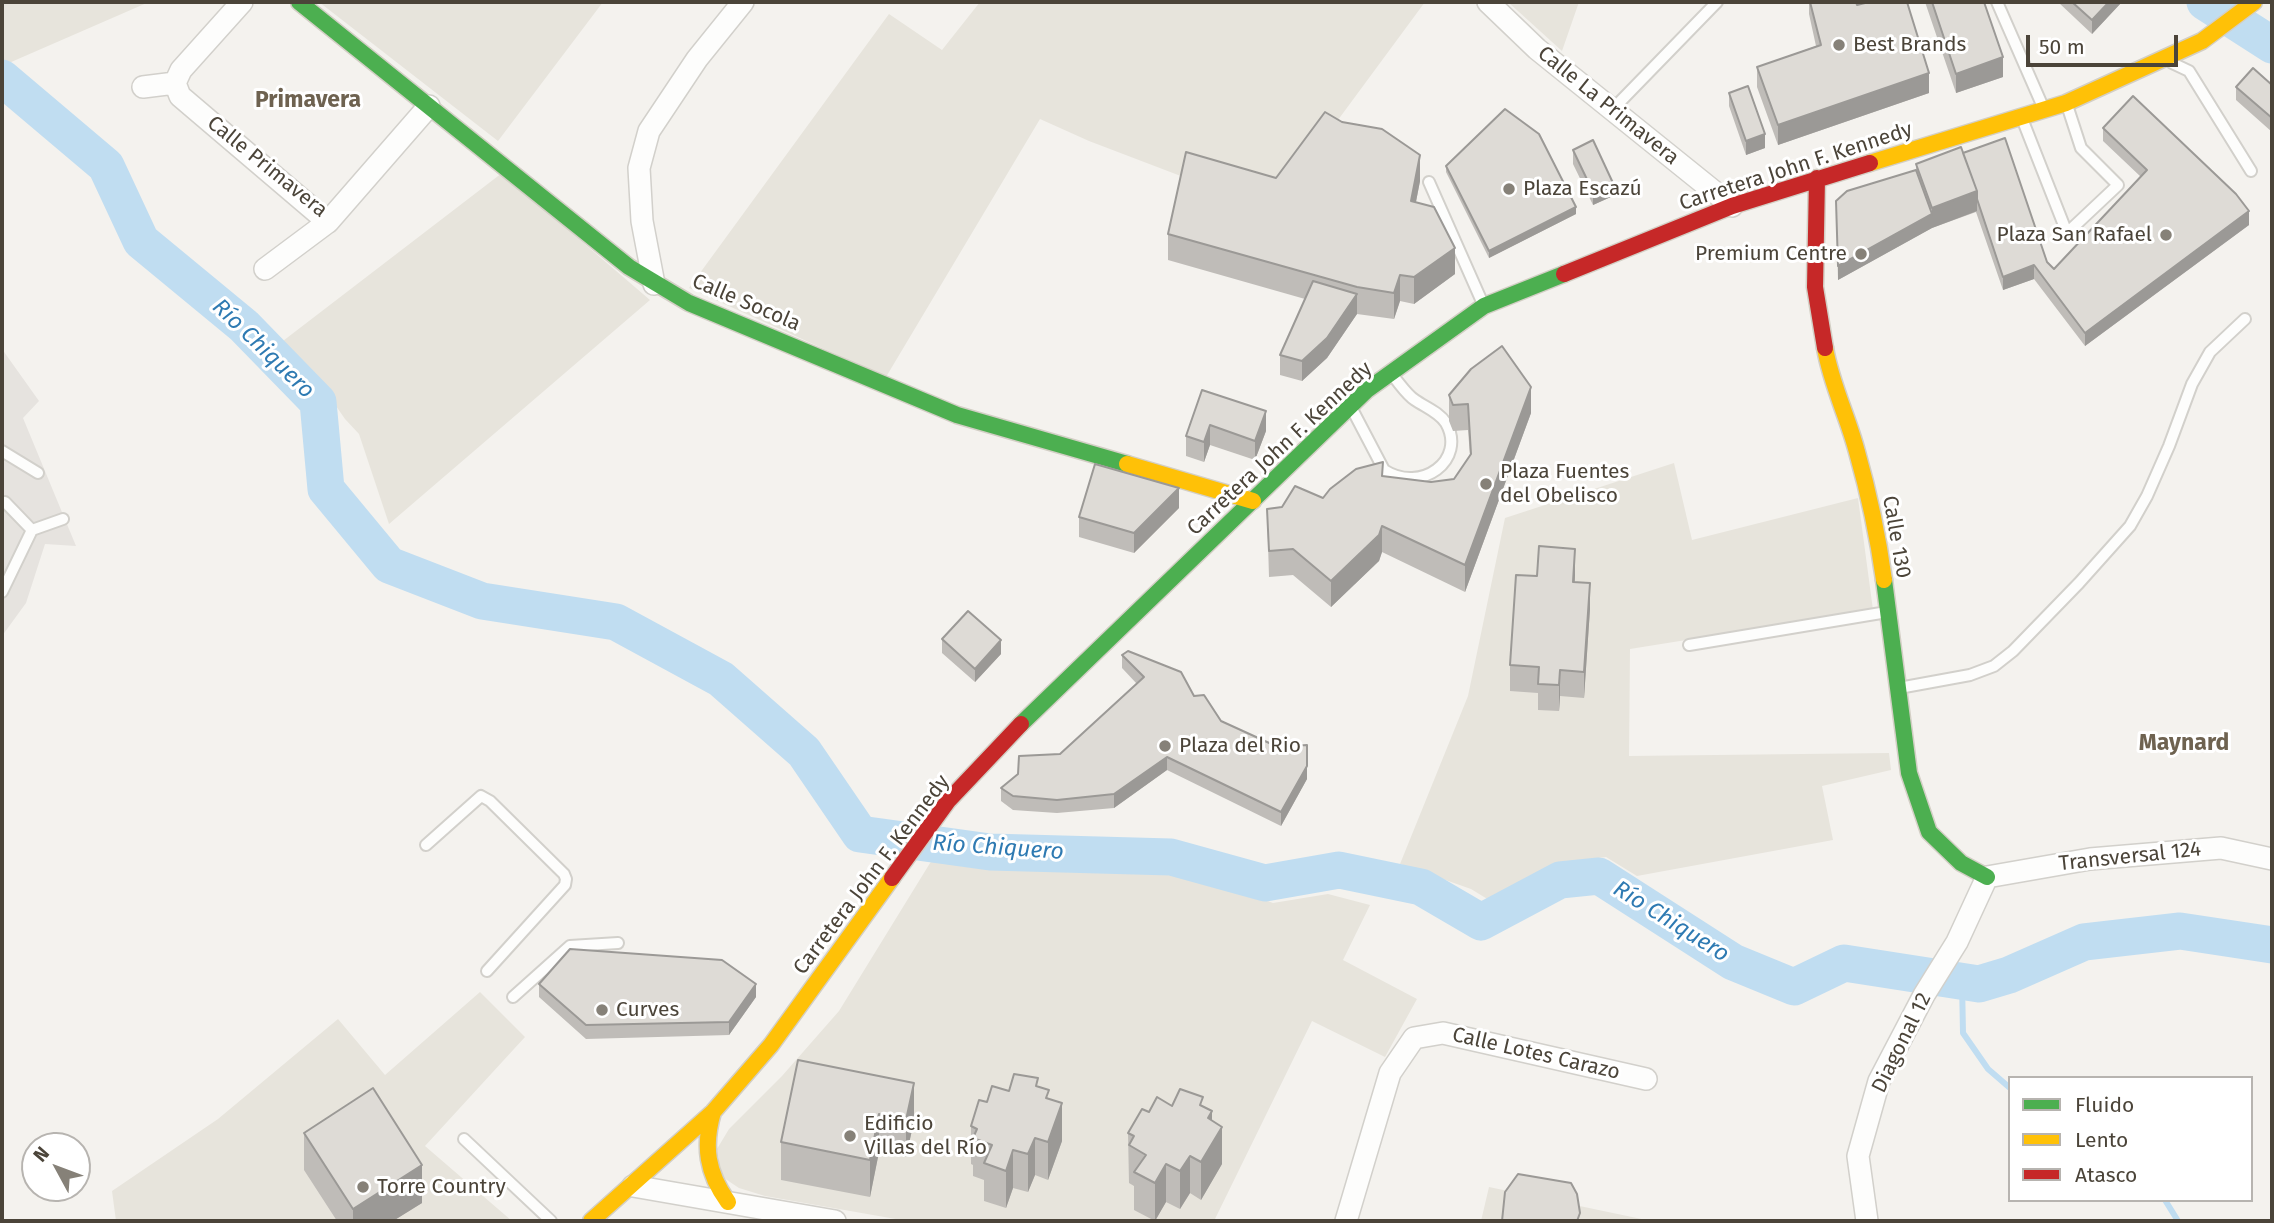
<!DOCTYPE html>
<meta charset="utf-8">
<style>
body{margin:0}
#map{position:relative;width:2274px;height:1223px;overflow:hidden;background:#f4f2ee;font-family:"Fira Sans",sans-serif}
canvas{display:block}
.frame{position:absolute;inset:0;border:4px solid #4b4439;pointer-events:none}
.legend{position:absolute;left:2008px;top:1076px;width:245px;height:126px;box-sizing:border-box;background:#fff;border:2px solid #b7b4b0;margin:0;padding:9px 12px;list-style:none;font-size:21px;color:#4b4439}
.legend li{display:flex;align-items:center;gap:14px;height:35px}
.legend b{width:35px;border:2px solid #b7b4b0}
.north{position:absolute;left:21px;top:1132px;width:70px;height:70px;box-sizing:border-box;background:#fff;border:2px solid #b7b4b0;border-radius:50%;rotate:311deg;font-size:19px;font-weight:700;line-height:28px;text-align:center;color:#4b4439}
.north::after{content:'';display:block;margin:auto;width:24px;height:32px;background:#868178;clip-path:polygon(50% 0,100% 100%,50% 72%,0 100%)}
.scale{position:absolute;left:2026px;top:35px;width:152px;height:32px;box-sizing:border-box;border:4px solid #4b4439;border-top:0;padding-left:9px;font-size:21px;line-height:24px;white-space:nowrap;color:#4b4439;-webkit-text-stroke:5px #fff;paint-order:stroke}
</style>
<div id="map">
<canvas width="2274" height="1223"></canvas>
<div class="frame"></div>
<ul class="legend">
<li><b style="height:9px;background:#4caf50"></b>Fluido</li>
<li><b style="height:9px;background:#ffc107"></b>Lento</li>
<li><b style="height:9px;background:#c62828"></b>Atasco</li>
</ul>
<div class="north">N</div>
<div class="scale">50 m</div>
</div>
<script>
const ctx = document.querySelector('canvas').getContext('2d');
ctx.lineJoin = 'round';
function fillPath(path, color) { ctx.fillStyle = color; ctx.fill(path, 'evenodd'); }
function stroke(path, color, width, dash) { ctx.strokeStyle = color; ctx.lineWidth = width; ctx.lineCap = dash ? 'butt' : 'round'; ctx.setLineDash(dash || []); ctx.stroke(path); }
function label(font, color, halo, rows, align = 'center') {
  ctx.font = font + ' "Fira Sans",sans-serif'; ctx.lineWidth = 6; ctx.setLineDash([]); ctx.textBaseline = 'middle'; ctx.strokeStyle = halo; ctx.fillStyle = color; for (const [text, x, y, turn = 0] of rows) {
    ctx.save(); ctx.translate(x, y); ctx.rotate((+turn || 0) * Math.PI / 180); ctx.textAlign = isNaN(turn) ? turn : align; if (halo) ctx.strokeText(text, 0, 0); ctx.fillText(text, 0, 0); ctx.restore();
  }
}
fillPath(new Path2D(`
 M2,2h147l-147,64z
 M319,2h284l-105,139z
 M980,2h445l-149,202 -90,-26 -97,-37 -49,-22 -154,258 -197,-89 200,-274 53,36z
 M1508,2h71l-17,49z
 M502,173l148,127 -261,224 -30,-90 -14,-15 -20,-29 -46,-46z
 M1674,463l18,77 166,-42 15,112 -243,39 -1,107 260,-3 2,17 -69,16 11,54 -196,36 -31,-19 -51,7 -66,36 -18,-11 -71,-25 68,-168 37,-178z
 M935,855l113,13 119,-3 106,38 55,-9 42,11 -27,55 74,39 -32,58 -73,-36 -98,200h-307l-142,-25 -26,-8 -18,-12 -4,-27 12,-20 53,-53 57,-65z
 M480,992l45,45 -100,109 87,75h-396l-4,-30 106,-72 120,-100 47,56z
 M1489,1187l162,34h-170z`), '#e7e4dc');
fillPath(new Path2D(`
 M2,349l37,52 -16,17 53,128 -31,-2 -19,59 -24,33z`), '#e6e3df');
stroke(new Path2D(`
 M1962,982l1,51 25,36 22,19
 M2165,1200l13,21`), '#c0ddf1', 6);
stroke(new Path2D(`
 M2205,2l67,43
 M2,78l104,88 35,75 103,85 74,76 8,87 63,76 93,36 134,21 105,57 83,73 56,82 130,18 181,5 94,26 74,-13 82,17 60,35 79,-42 39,-4 134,86 61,25 50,-24 135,21 30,-9 75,-33 96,-11 92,14`), '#c0ddf1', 37);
const lane = new Path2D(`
 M1997,2l46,105
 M2172,63l17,8 62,100
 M1612,110l105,-108
 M2023,121l44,112 51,-48 -37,-37 -14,-43
 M1429,182l54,122
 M1352,409l32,61c37,24 83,-10 62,-47 -7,-11 -21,-16 -31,-23 -8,-5 -15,-16 -22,-24
 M2,451l36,22
 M2,502h3l27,28
 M2,592l30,-62 31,-11
 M1689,645l198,-33
 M1899,688l71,-13 24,-9 19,-15 66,-68 51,-57 17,-30 22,-50 23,-62 18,-32 35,-33
 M426,845l55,-49 9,5 74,73 2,5 -1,6 -78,86
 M513,997l57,-51 48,-3
 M464,1139l87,82`);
const street = new Path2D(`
 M242,2l-61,68 -6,13 5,13 148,126 101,-116
 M1488,2l49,47 195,157
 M143,87l32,-4
 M265,269l63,-47
 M654,284l-12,-63 -3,-53 10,-37 48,-72 46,-57
 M633,1186l202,35
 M1346,1221l44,-148 24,-35 29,-5 203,46
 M1867,1221l-9,-65 21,-75 45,-86 33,-53 30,-65 103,-18 131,-11 51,11`);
const fast = new Path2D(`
 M299,2l330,265 60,36 268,112 170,49
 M1884,580l25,193 20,59 32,31 26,14
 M1021,724l346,-334 117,-84 80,-32`);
const slow = new Path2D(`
 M1870,163l196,-60 136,-62 52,-39
 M1825,348c6,36 23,69 32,104 12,42 21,85 27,128
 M1127,464l126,37
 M713,1112c-10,34 -6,61 15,90
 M591,1221l122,-109 58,-67 121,-167`);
const jam = new Path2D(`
 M1817,178l-2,109 10,61
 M1564,274l168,-68 138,-43
 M892,878l56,-77 73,-77`);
stroke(lane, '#d2d0cb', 14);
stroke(street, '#d2d0cb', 24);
stroke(fast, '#d3cfc5', 19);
stroke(slow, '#d3cfc5', 19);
stroke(jam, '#d3cfc5', 19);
stroke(lane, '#fdfdfc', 10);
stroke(street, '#fdfdfc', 21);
stroke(fast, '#4caf50', 16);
stroke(slow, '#ffc107', 16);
stroke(jam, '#c62828', 16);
fillPath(new Path2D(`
 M1809,2h47l1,3 72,88 -151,52 -21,-58v-20l59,-21 -7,-32z
 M1925,2h59l19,75 -47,16z
 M2058,2h63v1l-29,31z
 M2272,85v47l-36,-32v-13z
 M1729,93l36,55 -19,7 -17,-49z
 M2103,128l146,97 -164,121 -51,-67 -31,11 -27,-78 -44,16 -94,52 -2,-79 80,-31v-6l47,-11 84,109 7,7 87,-92 -38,-36z
 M1573,150l40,46 -20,9 -20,-41z
 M1446,166l130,48 -87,44 -43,-86z
 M1276,178l144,3 -4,21 39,72 -41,30 -14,-3 -6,18 -37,-5 -30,44 -25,23 -22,-6v-20l25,-56 -137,-39v-26z
 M1202,390l64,41 -11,29 -45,-15 -6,17 -18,-6v-20z
 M1449,395l82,18 -66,179 -83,-40 -3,9 -48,46 -38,-32 -24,2 -2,-68 15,-2 41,-9 60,-22 48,6 23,-3 16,-23 -2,-26 -15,1 -4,-10z
 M1179,508l-45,45 -55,-16v-20z
 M1575,575v7l15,27 -6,89 -24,-2 -1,15 -21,-1v-17l-28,-2v-26l27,-89z
 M942,639l59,15 -26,28 -33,-29z
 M1122,655l72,41 27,25 86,58 -26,47 -114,-56 -53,38 -57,5 -44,-3 -12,-9v-13l59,-34 77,-70 -15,-16z
 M539,984l217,13 -27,38 -143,4 -47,-42z
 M798,1060l116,61 -8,36 -27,-5 -9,45 -89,-17v-38z
 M1038,1086l11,13 13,42 -14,39 -13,-5 -7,17 -15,-4 -7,20 -22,-7v-21l-11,-4v-11l-2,-1v-38l38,-35z
 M1172,1106l31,1 9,14 10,43 -21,36 -11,-7 -10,16 -14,-7 -11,19 -21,-11v-24l-5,-3 -1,-50z
 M304,1133l118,70 -29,18h-56l-33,-51z`), '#bfbcb8');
fillPath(new Path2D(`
 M2109,2h12v1l-29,31v-14z
 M2003,57v20l-47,16v-19z
 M1929,73v20l-151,52v-20z
 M1765,134v14l-19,7v-14z
 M1420,155v26l-9,46v-26z
 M1613,183v13l-20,9v-13z
 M1977,191v20l-45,17 -94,52v-14l94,-52v-6z
 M1576,207v7l-87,44v-7z
 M2249,211v14l-164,121v-13z
 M1455,248v26l-41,30v-27z
 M2034,265v14l-31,11v-13z
 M1400,275v26l-6,18v-26z
 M1357,294v20l-30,44 -25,23v-20z
 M1531,387v26l-66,179v-27z
 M1266,411v20l-11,29v-19z
 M1210,425v20l-6,17v-20z
 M1179,488v20l-45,45v-20z
 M1382,526v26l-3,9 -48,46v-26z
 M1575,549v26l-2,33v-26z
 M1590,583v26l-6,89v-26z
 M1001,640v14l-26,28v-13z
 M1560,670v26l-1,15v-26z
 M1307,745v34l-26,47v-14z
 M1167,757v13l-53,38v-14z
 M756,984v13l-27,38v-13z
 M914,1083v38l-8,36v-37z
 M1062,1103v38l-14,39v-38z
 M1212,1111v32l10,-16v37l-21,36v-38l7,-44z
 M879,1114v38l-9,45v-37z
 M1035,1138v37l-7,17v-38z
 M1013,1150v38l-7,20v-37z
 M1190,1156v37l-10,16v-38z
 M1166,1164v38l-11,19v-38z
 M422,1165v38l-29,18h-40v-12z`), '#9b9996');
const building = new Path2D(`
 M1810,2h46l1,3 12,-3h38l22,71 -151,52 -21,-58 64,-22z
 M1932,2h52l19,55 -47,17z
 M2072,2h37l-17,18z
 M2253,68l19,17v33l-36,-31z
 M1748,86l17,48 -19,7 -17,-48z
 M2133,96l103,98 13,17 -164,122 -51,-68 -31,12 -26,-78v-8l-14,-38 42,-15 42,124 7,7 93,-99 -44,-42z
 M1505,109l34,25 37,73 -87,44 -43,-85z
 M1325,112l17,10 40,7 38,26 -9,46 23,6 21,41 -41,29 -14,-2 -6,18 -37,-6 -189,-53 18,-82 90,26z
 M1593,140l20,43 -20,9 -20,-42z
 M1961,147l16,44 -45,17 -16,-44z
 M1916,170l16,44 -94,52 -2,-65 11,-10z
 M1313,281l44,13 -30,44 -25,23 -22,-6z
 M1502,346l29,41 -66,178 -83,-39 -3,9 -48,46 -38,-32 -24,2 -2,-42 15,-2 13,-21 28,12 7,-9 26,-20 27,-7 -1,14 49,6 23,-3 17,-25 -3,-50 -15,1 -4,-10 22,-26z
 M1202,390l64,21 -11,30 -45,-16 -6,17 -18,-6z
 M1095,464l84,24 -45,45 -55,-16z
 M1539,546l36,3 -2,33 17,1 -6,89 -24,-2 -1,15 -21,-1 1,-17 -29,-2 6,-90 21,1z
 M968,611l33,29 -26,29 -33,-30z
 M1128,651l53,21 13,24 10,-1 17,26 57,26 29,-2v21l-26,46 -114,-55 -53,37 -57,6 -44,-4 -12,-8 17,-14 1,-18 41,-2 84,-77 -22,-22z
 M570,949l152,11 34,24 -27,38 -143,3 -47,-41z
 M798,1060l116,23 -8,37 -27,-6 -9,46 -89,-18z
 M1014,1074l24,4 -2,8 13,4 -3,8 16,5 -14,39 -13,-4 -7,16 -15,-4 -7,21 -22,-8 8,-18 -19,-7 4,-9 -6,-3 8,-26 8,2 5,-16 17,5z
 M373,1088l49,77 -69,44 -49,-76z
 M1180,1089l23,8 -3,8 12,6 -4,7 14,9 -21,35 -11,-6 -10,15 -14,-7 -11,19 -21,-11 12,-17 -17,-10 5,-9 -6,-3 14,-24 7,3 8,-15 15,9z
 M1518,1174l53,9 6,11 3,19 -3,8h-75l3,-29z`);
fillPath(building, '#dedbd6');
stroke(building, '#9b9996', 2);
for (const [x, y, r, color] of [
 [1839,45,7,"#868178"],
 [1509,189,7,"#868178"],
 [2166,235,7,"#868178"],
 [1861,254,7,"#868178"],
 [1486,484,7,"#868178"],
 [1165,746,7,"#868178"],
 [602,1010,7,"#868178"],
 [850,1136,7,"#868178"],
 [363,1187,7,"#868178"]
]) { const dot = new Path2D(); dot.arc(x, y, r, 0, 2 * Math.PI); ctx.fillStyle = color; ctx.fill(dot); stroke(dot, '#fff', 2.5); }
label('21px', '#4b4439', '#fff', [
 ["Best Brands",1853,45],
 ["Plaza Escazú",1523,189],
 ["Plaza San Rafael",2152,235,"right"],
 ["Premium Centre",1847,254,"right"],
 ["Plaza Fuentes",1500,472],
 ["del Obelisco",1500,496],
 ["Plaza del Rio",1179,746],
 ["Curves",616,1010],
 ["Edificio",864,1124],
 ["Villas del Río",864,1148],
 ["Torre Country",377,1187]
], 'left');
label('21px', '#4b4439', '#fff', [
 ["Calle La Primavera",1608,106,39],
 ["Calle Primavera",267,167,39],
 ["Carretera John F. Kennedy",1796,167,-18],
 ["Calle Socola",746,303,23],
 ["Carretera John F. Kennedy",1280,449,-43],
 ["Calle 130",1896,537,80],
 ["Transversal 124",2130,857,-6],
 ["Carretera John F. Kennedy",872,875,-53],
 ["Diagonal 12",1902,1043,-64],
 ["Calle Lotes Carazo",1536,1054,13]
]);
label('bold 23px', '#6e6250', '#fff', [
 ["Primavera",308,101],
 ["Maynard",2184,744]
]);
label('italic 23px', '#2e7ab2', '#fff', [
 ["Río Chiquero",263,349,44],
 ["Río Chiquero",998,848,4],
 ["Río Chiquero",1671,922,32]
]);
</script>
